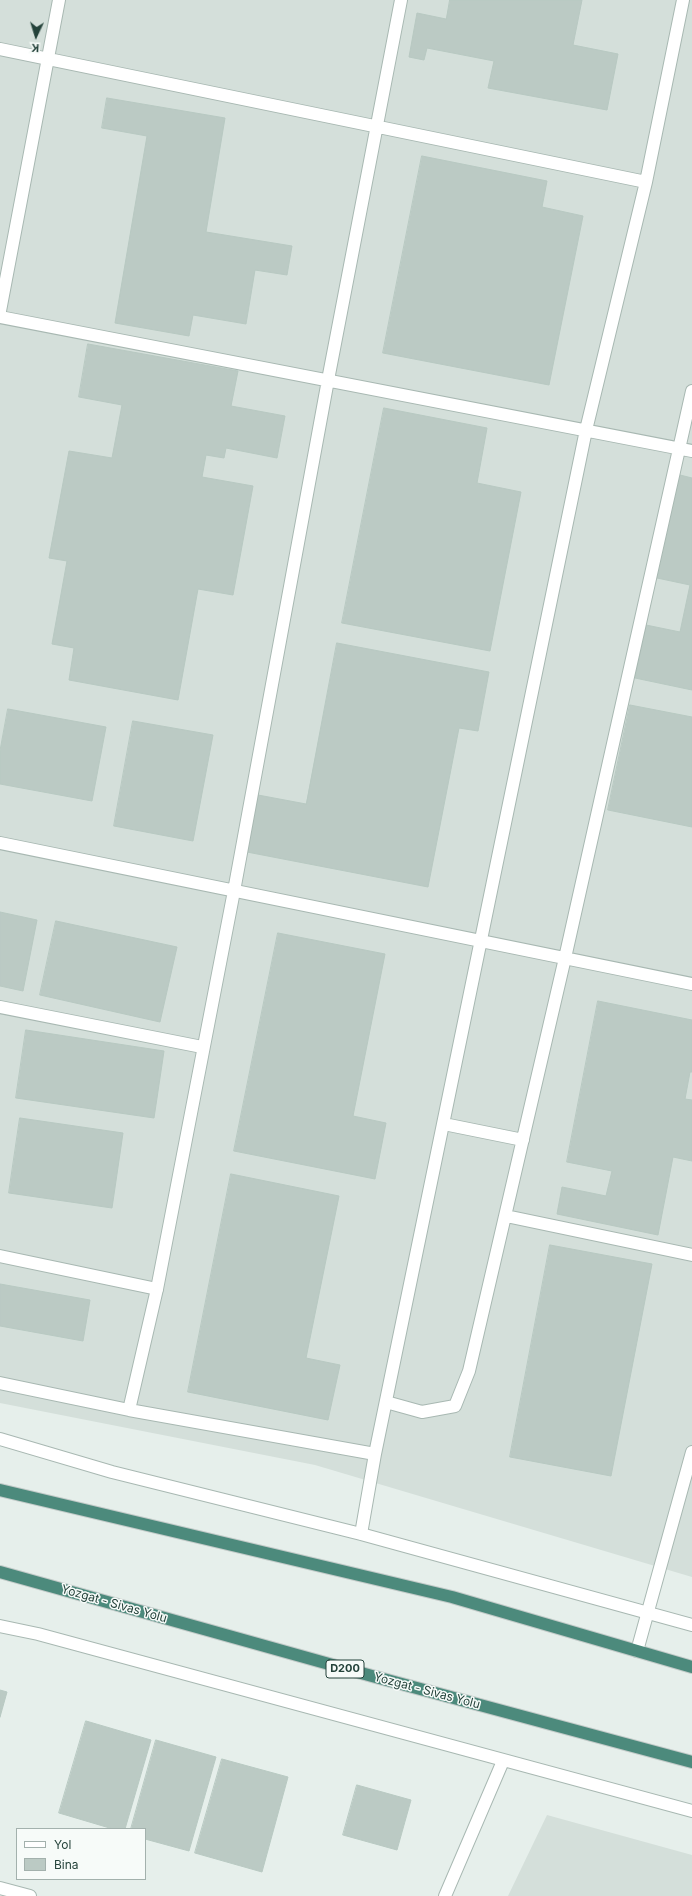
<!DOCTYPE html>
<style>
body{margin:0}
#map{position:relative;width:692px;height:1896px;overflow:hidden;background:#e6efeb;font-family:Inter,sans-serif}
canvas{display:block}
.legend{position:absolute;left:16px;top:1828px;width:130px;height:52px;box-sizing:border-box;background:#f7fbf9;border:1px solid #a3b1ad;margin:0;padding:5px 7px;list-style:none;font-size:12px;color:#24423a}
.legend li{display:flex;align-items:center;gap:8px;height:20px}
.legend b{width:20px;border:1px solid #a3b1ad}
.north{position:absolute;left:16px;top:16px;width:40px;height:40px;-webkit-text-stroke:3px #f7fbf9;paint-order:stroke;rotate:184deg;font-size:11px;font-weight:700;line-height:16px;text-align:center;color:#24423a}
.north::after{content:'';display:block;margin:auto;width:14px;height:18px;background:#24423a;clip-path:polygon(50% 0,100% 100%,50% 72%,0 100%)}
</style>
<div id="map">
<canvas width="692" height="1896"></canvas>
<ul class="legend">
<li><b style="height:5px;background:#fff"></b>Yol</li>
<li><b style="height:11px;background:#bbcac4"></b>Bina</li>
</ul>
<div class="north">K</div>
</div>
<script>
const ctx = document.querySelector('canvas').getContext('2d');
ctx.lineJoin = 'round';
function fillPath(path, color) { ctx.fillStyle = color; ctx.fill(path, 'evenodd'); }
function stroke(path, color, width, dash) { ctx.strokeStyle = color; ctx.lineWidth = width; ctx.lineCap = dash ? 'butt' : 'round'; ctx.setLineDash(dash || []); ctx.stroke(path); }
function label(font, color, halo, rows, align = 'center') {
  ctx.font = font + ' Inter,sans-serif'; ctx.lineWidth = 3; ctx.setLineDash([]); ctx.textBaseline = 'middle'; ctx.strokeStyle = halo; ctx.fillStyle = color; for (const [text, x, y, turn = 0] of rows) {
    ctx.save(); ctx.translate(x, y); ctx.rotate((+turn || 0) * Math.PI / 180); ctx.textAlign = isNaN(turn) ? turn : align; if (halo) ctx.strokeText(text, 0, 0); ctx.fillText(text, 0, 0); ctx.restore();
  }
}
fillPath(new Path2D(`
 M0,0h692v1577l-377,-112 -315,-62z
 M547,1815l145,40v41h-184z`), '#d4dfda');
const building = new Path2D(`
 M450,0h132l-9,45 45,9 -11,56 -119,-22 6,-27 -67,-13 -3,12 -15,-3 8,-44 29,6z
 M107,98l118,20 -19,114 86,14 -5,29 -32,-5 -9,54 -53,-9 -4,21 -74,-13 32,-187 -45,-8z
 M422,156l125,25 -5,26 41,9 -34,169 -166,-32z
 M88,344l150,27 -7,35 54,10 -8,42 -51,-10 -2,10 -18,-3 -4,22 51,9 -20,109 -35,-6 -20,111 -109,-20 5,-32 -22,-4 15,-83 -18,-3 20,-107 43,7 10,-53 -43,-8z
 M384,408l103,20 -10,55 44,9 -31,159 -148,-28z
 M680,475l12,3v212l-57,-12 11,-53 34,7 10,-47 -33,-7z
 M337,643l152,29 -11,59 -19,-3 -31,159 -181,-35 11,-57 48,9z
 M630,705l62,12v110l-84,-17z
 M8,709l98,18 -14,74 -92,-17v-33z
 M133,721l80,14 -20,106 -79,-15z
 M0,912l37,8 -14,71 -23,-5z
 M56,921l121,26 -17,75 -120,-27z
 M278,933l107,21 -32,162 33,7 -11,56 -141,-28z
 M598,1001l94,19v52h-2l-5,27 7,1v61l-19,-4 -15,78 -101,-21 5,-27 44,9 6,-25 -45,-9z
 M26,1030l138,21 -10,67 -138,-20z
 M20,1118l103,15 -11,75 -103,-15z
 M231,1174l108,22 -33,162 34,7 -12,55 -140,-28z
 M550,1245l102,19 -41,212 -101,-19z
 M0,1284l90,16 -7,41 -83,-15z
 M0,1690l7,2 -7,25z
 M86,1721l65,19 -26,89h-12l-54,-16z
 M156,1740l60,17 -27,94 -44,-12v-10h-14z
 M222,1759l66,18 -26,95 -67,-19z
 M357,1785l54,15 -14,50 -54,-15z`);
fillPath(building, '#bbcac4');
stroke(building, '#b8c9c2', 1);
const service = new Path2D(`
 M0,1007l202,40
 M0,1256l157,33
 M0,1888l30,8`);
const minor = new Path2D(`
 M0,49l646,133
 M0,311l59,-311
 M0,317l692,134
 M0,843l692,141
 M444,1124l79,16
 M506,1216l186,39
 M0,1383l129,27 246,44
 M386,1402l36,10 33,-6 14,-35 96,-413 127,-567
 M129,1410l28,-121 77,-398 94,-511 73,-380
 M0,1439l112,33 249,62 331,91
 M361,1534l14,-80 211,-1024 60,-248 37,-182
 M0,1626l38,8 654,177
 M637,1651l55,-199
 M445,1896l58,-135`);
const trunk = new Path2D(`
 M0,1490l452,107 240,70
 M0,1572l372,104 320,86`);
stroke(service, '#a8b8b2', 14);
stroke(minor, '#a8b8b2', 14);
stroke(trunk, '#c2cac8', 14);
stroke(service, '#fff', 12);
stroke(minor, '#fff', 12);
stroke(trunk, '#4c8a7c', 12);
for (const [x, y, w] of [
 [345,1669,38]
]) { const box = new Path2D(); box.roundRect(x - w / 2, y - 9, w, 18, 3); ctx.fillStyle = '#f7fbf9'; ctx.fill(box); stroke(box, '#24423a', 1); }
label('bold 11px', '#24423a', null, [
 ["D200",345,1669]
]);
label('12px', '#24423a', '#f7fbf9', [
 ["Yozgat - Sivas Yolu",114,1604,16],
 ["Yozgat - Sivas Yolu",427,1691,15]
]);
</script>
